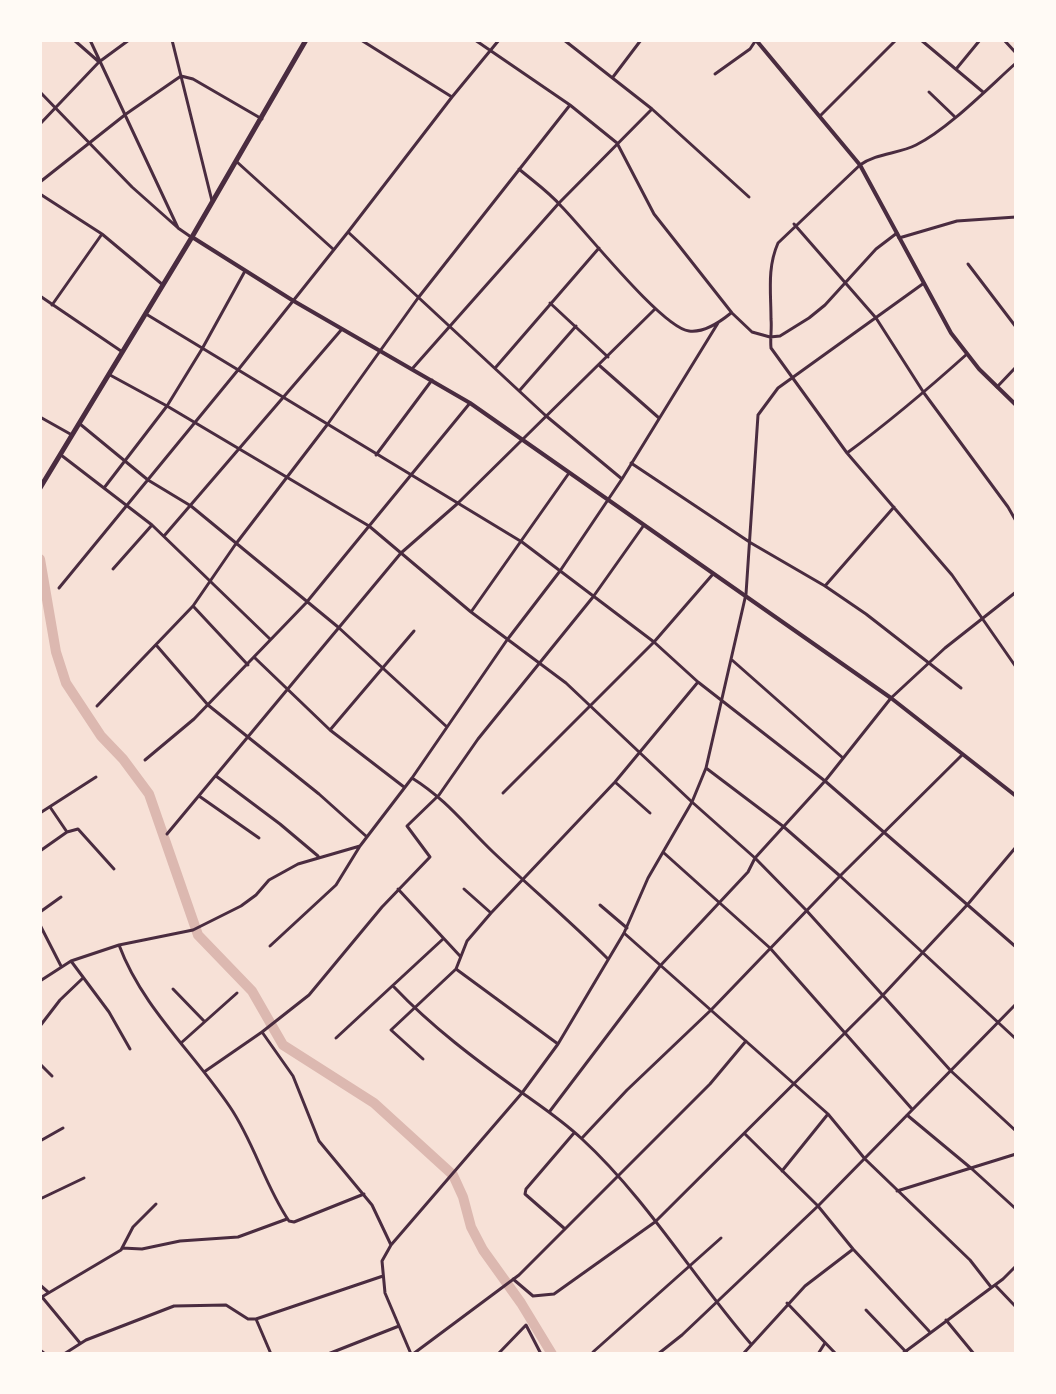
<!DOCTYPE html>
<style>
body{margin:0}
#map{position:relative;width:1056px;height:1394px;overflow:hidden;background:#f7e1d7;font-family:Jost,sans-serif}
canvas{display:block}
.frame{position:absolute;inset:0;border:42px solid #fffaf5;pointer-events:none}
</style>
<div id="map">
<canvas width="1056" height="1394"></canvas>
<div class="frame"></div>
</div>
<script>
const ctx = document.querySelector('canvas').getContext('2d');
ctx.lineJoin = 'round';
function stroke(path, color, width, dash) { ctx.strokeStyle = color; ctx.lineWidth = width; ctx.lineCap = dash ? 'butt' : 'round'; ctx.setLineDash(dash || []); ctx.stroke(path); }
stroke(new Path2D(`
 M40,559l16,93 10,31 35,53 22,23 26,35 49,141 54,56 31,54 91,58 79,72 10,22 8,30 12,23 38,53 31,51`), '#dcb8b0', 10);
stroke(new Path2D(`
 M74,40l24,21
 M90,40l88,188 13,9
 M172,40l40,161
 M361,40l91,57
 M475,40l95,65 47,38 37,71 78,99 20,19 18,5 10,-1 29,-18 16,-13 51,-56 21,-16
 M564,40l88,69 97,88
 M921,40l62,52
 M1004,40l12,13
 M1016,63c-28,25 -68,66 -100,82 -18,9 -39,8 -56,20l-82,78c-11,25 -7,49 -7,76 1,10 -1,19 0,29l76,105 105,122 64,92
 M957,68l23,-28
 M715,74l35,-25 6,-9
 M613,77l28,-37
 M40,92l92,95 45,40
 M929,92l25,24
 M820,116l76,-76
 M40,124l59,-62 30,-22
 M237,162l96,87
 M519,169c14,12 30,23 42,37 23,23 101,122 128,125 15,2 31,-9 42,-18
 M40,182l86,-68 55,-38 12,3 69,40
 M40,194l62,40 61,51
 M794,224l82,94 48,75 84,114 8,14
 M348,232l197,183 77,64
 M899,238l58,-17 59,-4
 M968,264l48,63
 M40,296l81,55
 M550,303l58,54
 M52,305l50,-71
 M146,314l376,228 132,100 44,40 127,99 191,166
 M600,366l59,52
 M496,367l103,-119
 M412,369l147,-166 93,-94
 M110,375l57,31 202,120 102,86 95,71 126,119 63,56 51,52 145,161 65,60
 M997,387l19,-20
 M520,390l56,-64
 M40,417l32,18
 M80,424l68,56 43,26 147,121 109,100
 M847,453c42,-31 81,-64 120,-99
 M61,455l91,70 118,114
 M376,455l56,-75
 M631,463l120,80 74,43 41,28 95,74
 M104,488l63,-82 35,-57 43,-78
 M164,536l178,-207
 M113,569l39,-44
 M825,586l69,-79
 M59,588l179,-218 110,-138 104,-135 47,-57
 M193,606l55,59
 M471,612l98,-139
 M157,646l51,59 111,89 48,43
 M255,658l75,72 74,57
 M732,660l111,98
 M97,706l96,-100 42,-61 92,-120 91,-127 152,-193
 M330,730l84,-99
 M962,755l-122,121 176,163
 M145,760l49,-41 112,-116 164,-200
 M216,776l64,48 38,32
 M412,778c35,22 52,46 81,74 38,36 77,69 114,106
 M615,782l35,31
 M503,793l151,-151 59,-68
 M199,796l60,42
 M50,807l17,25
 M40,813l56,-36
 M167,834l234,-281 56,-49 198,-195
 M40,851l27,-19 11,-3 36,40
 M664,853l106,95 142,161
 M398,889l62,67
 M464,889l27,24
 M600,905l27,23
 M40,912l21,-15
 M40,925l21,41
 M624,933l204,181 37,45 105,101 21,27
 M119,945l74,-15 48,-24 15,-11 13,-15 29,-16 62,-18
 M270,946l66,-61 24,-39 52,-68 95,-138 53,-69 62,-92 96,-156
 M71,961l38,51 21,37
 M40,981l31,-20 48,-16c23,62 74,107 111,162 24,35 35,79 59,114l5,1 70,-28
 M394,987c38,40 82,73 127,105 21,15 42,29 61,47 65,60 111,138 169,205
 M173,989l31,32
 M40,1026l20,-26 23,-22
 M262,1032l47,-37 73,-88 48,-50 -23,-31 32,-31 39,-56 115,-142 51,-72
 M336,1038l107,-99
 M181,1043l56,-50
 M558,1044l-102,-75 11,-28 24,-28 124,-131 83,-100
 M423,1059l-32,-29 65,-61
 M40,1064l12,12
 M204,1072l58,-40 31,44 26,65 53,64 19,40
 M550,1111l110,-145 88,-94 7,-14 70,-77 66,-83 54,-50 71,-56
 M907,1115l65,54 44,40
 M745,1134l73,72 35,43 76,82
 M582,1138l45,-48 84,-80 129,-134 -56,-49 -78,-59
 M40,1141l23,-13
 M782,1171l46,-57
 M897,1191l119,-37
 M40,1199l44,-21
 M565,1229l-40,-35 1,-5 48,-56
 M122,1248l20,1 38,-8 58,-4 49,-18
 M513,1279l20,17 21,-2 101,-72 228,-227 85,-91 48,-57
 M40,1285l8,7
 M995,1285l21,22
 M42,1297l38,46
 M40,1298l81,-48 12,-23 23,-23
 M787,1303l49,51
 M866,1310l42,44
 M256,1319l15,35
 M946,1320l28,34
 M40,1350l5,4
 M593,1352l128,-114
 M64,1354l22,-14 88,-34 52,-1 22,14h8l127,-43
 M328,1354l71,-28
 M411,1354l-26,-61 -3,-32 9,-16 131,-152 36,-49 66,-111 24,-55 44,-76 14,-34 40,-174 12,-179 20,-27 146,-105
 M413,1354l106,-79 191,-191 36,-43
 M498,1354l28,-29 15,29
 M658,1354l24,-19 136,-129 198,-202
 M743,1354l62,-68 47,-36
 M818,1354l7,-11
 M902,1354l101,-75 13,-13
 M1015,1354l1,-1`), '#4a2c40', 3);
stroke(new Path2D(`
 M756,40l104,125 91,168 28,36 37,36
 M192,237l100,63 178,103 421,295 125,98`), '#4a2c40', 4);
stroke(new Path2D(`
 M40,488l152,-251 114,-197`), '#4a2c40', 5);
</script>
